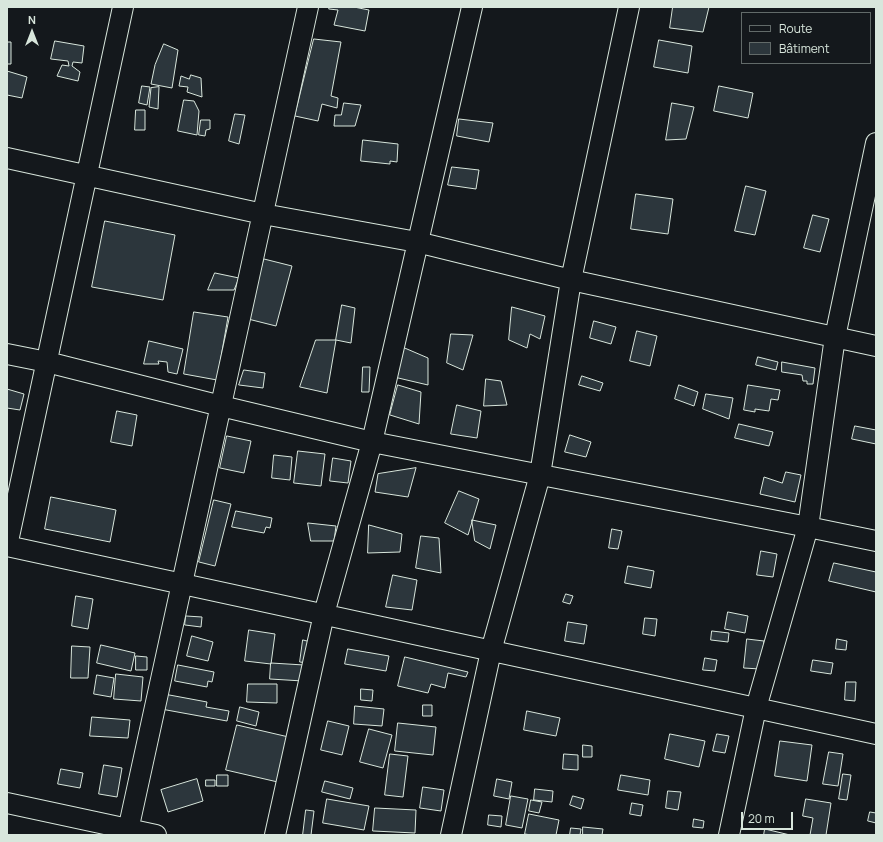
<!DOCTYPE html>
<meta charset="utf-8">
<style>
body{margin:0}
#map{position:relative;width:883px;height:842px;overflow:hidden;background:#14181c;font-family:Manrope,sans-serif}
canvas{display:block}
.frame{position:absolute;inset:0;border:8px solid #d8e6dc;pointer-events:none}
.legend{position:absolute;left:741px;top:12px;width:130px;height:52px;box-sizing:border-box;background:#14181c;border:1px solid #626a69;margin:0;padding:5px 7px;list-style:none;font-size:12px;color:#d8e6dc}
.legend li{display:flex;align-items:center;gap:8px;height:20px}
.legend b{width:20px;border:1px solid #626a69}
.north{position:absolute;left:12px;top:12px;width:40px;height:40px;-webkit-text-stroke:3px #14181c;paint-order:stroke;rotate:0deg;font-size:11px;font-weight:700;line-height:16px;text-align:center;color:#d8e6dc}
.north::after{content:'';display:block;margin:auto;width:14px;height:18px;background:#d8e6dc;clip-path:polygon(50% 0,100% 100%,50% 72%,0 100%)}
.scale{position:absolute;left:741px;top:812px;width:52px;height:18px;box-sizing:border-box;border:2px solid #d8e6dc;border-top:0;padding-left:5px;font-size:12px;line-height:14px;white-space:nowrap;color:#d8e6dc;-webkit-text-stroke:3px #14181c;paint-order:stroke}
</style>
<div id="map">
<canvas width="883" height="842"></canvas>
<div class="frame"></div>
<ul class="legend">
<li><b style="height:5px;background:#14181c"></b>Route</li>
<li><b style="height:11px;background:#2c363c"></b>Bâtiment</li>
</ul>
<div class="north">N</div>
<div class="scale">20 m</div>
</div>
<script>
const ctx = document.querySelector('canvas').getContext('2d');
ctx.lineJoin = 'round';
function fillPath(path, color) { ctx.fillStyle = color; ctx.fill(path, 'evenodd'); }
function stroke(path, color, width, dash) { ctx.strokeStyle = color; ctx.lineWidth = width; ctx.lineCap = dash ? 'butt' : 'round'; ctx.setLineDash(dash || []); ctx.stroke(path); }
const building = new Path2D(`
 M330,7h24l15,3 -4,21 -31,-6 4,-15 -9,-1z
 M673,7h36l-6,25 -33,-4z
 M314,39l27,3 -10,54 7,2 -1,10 -15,-4 -4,17 -23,-5z
 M659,40l33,6 -4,27 -34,-6z
 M55,41l29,5 -2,17 -9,-1 -1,4 8,6 -2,9 -21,-5 5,-11 7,1 -1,-5 -17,-2z
 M7,42h4v22h-4z
 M164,44l14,6 -6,38 -21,-4 4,-19z
 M7,71l20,6 -5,21 -15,-3z
 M191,75l10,3 1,19 -15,-5 1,-5 -9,-1 2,-10 8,3z
 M142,86l8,1 -3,18 -8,-2z
 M719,86l34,7 -5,25 -34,-7z
 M159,87l-1,22 -9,-2 2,-19z
 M184,100l10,1 5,10 -2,24 -19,-4z
 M344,103l17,2 -6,21h-21l1,-11h6z
 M672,103l22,4 -8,32 -20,1z
 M136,110h9v20h-10z
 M235,114l10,1 -6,29 -10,-3z
 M459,119l34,4 -4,19 -32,-6z
 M201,120h9v9l-4,1 -1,6 -6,-1z
 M363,140l35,4 -1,18 -7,-1v3l-29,-3z
 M452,167l27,3 -3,19 -28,-4z
 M746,186l20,5 -11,44 -20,-4z
 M636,194l37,5 -5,35 -37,-5z
 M813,215l16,4 -9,33 -16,-4z
 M105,221l70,14 -12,65 -71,-13z
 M264,259l28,7 -16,60 -28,-7z
 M215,273l24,5 -5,12h-26z
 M342,305l13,3 -4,35 -15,-3z
 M512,307l33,9 -5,23 -10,-5 -3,14 -18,-8z
 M194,312l34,5 -11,63 -33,-6z
 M594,321l22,6 -5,17 -21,-6z
 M637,331l20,5 -7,30 -20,-5z
 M451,334l22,1 -10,35 -16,-7z
 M316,340h20l-9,53 -27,-6z
 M149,341l34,8 -6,25 -9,-2 -1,-10 -9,-1 1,3h-15z
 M400,346l28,12v27l-34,-8z
 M758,357l20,5 -2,8 -20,-5z
 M782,362l33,6 -2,16h-6v-3h-4l-1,-6 -20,-3z
 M363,367h7l-1,25h-7z
 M244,370l21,3 -2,15 -24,-3z
 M582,376l21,7 -3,8 -21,-6z
 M486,379l15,2 6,24 -23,1z
 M398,385l23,7 -2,32 -29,-9z
 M679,385l19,7 -4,14 -19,-7z
 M748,385l32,5 -2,10 -7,-1 -2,12 -14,-2v3l-11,-2z
 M7,389l17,5 -4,16 -13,-2z
 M706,394l27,4 -4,21 -26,-10z
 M457,405l24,6 -4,27 -26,-4z
 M117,411l20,4 -5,31 -21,-4z
 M739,424l34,8 -4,14 -34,-8z
 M855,426l21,4v14l-24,-5z
 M570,435l21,7 -5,15 -21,-5z
 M227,436l24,5 -7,32 -24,-5z
 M298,451l27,3 -4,32 -27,-3z
 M274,455l18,2 -2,23 -18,-2z
 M333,458l18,3 -3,22 -18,-2z
 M416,468l-8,29 -33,-5 3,-18z
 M786,472l15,3 -6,27 -35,-8 4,-17 18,6z
 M459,491l20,8 -11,36 -23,-12z
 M51,497l65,13 -6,32 -65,-13z
 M214,500l17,4 -16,62 -16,-4z
 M236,511l36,7 -2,10 -4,-1 -2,6 -32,-6z
 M472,520l24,5 -6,24 -15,-8z
 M308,523l28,3 -2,15h-23z
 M369,525l33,9 -2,18 -32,1z
 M612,529l10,2 -4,18 -9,-1z
 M421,536l18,2 2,35 -25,-5z
 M761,551l16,3 -4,23 -16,-2z
 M834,563l42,9v20l-47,-11z
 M628,566l26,5 -3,17 -26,-5z
 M393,575l24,5 -5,30 -26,-3z
 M566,594l7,2 -3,8 -7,-2z
 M76,596l17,3 -5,30 -16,-3z
 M728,612l20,4 -3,17 -20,-4z
 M186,616l16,1 -1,10 -16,-2z
 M645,618l12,1 -2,17 -12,-2z
 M568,622l19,3 -3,19 -19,-3z
 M249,630l26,4 -4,30 -26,-3z
 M712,631l17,2 -1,9 -17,-2z
 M192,636l21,6 -5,19 -21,-5z
 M747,639l17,2 -4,28 -16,-1z
 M837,639l10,2 -1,9 -10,-1z
 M303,640l8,2 -4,21 -7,-1z
 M101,645l34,8 -4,18 -34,-8z
 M72,646l18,1 -2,31h-17z
 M348,649l41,7 -3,15 -41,-7z
 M136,656l11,1v13h-11z
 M405,657l63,15 -2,5 -18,-4 -3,15 -14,-4 -3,9 -30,-7z
 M705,658l12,2 -2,11 -12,-1z
 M813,660l20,3 -2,11 -20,-3z
 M271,663l33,2 -1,16 -33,-2z
 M178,665l36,7 -2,10 -4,-1 -1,6 -32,-6z
 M116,674l27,3 -2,24 -27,-2z
 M97,675l17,3 -3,19 -17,-3z
 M846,682h10l-1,19 -10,-1z
 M248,684h29v19l-30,-1z
 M361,689l12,1 -1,11 -11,-1z
 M164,694l43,8 -1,5 23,4 -2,10 -66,-12z
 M423,705h9v11h-9z
 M355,706l29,3 -2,17 -28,-2z
 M240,707l19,5 -3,14 -19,-5z
 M527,711l33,7 -4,18 -32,-6z
 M92,717l38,3 -2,18 -38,-2z
 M328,721l21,5 -7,29 -21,-5z
 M398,723l38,4 -3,28 -38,-4z
 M237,725l56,13 -11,45 -56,-13z
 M369,729l23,6 -9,33 -23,-6z
 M670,734l35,7 -6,26 -34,-8z
 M717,734l12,2 -4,17 -12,-2z
 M780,741l32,4 -5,36 -32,-5z
 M583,745l9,1v11h-9z
 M829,752l14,2 -5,32 -15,-2z
 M390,754l18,2 -5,41 -18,-2z
 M564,754l14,1v15l-15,-1z
 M104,765l18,3 -5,29 -18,-3z
 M61,769l22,4 -3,15 -22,-4z
 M843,774l8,1 -4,25 -8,-1z
 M217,775h11v11h-11z
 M621,775l29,5 -2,15 -30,-5z
 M197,779l6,22 -35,11 -7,-22z
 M497,779l15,3 -3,17 -15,-3z
 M206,780h9v6h-9z
 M325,781l28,7 -3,11 -28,-7z
 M423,787l21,3 -3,21 -21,-3z
 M535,789l18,2 -1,11 -18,-2z
 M668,791l13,1 -3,18 -12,-2z
 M511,796l17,3 -6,29 -16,-3z
 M573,796l11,3 -3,10 -11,-4z
 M327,799l42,7 -5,24 -41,-7z
 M806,799l25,4 -5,32h-16l3,-17 -10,-2z
 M531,800l11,2 -3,11 -10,-2z
 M632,803l11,2 -2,11 -11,-2z
 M375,808l41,2 -1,23 -42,-2z
 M306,810l8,1 -3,24h-8z
 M870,812l6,1v10l-8,-2z
 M529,814l30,6 -3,15h-25l-6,-1z
 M489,815l13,1 -1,11 -13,-2z
 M694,819l10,2 -1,7 -10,-1z
 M583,827l20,2 -1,6h-19z
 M571,828l10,1 -1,6h-10z
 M765,829l25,6h-26z`);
fillPath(building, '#2c363c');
stroke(building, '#d8e6dc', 1);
const minor = new Path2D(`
 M7,158l256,56 154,28 154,38 305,66
 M7,354l40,8 174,44 151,36 436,85 68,14
 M7,546l869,188
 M7,546l116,-539
 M7,803l149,32
 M127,835l181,-828
 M275,835l49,-221 48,-172 100,-435
 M451,835l40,-184 49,-176 31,-195 58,-273
 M729,835l27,-127 52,-181 27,-190 41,-194`);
stroke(minor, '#d8e6dc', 22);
stroke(minor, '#14181c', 20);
</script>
